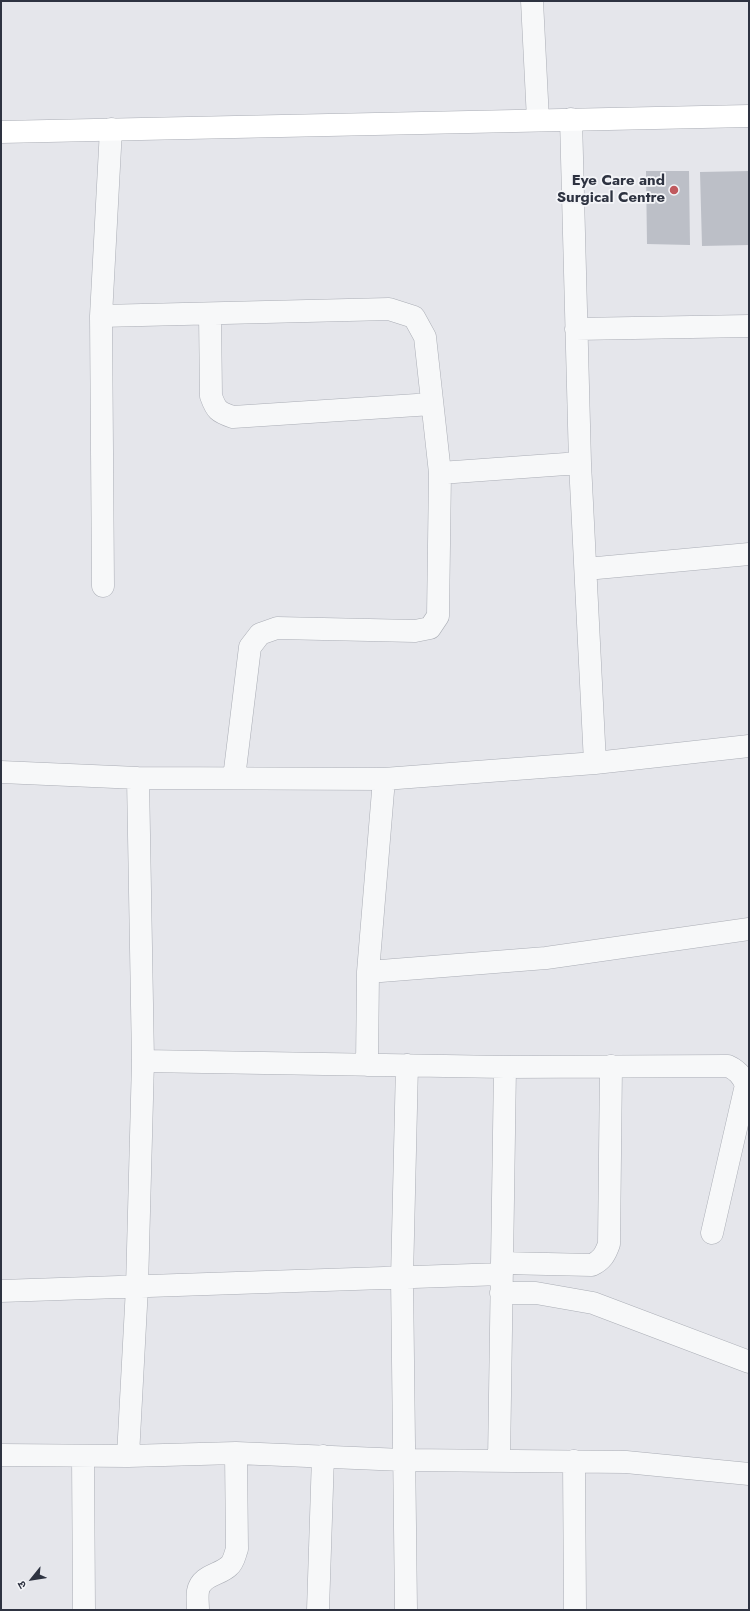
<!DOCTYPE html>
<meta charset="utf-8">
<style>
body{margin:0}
#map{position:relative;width:750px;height:1611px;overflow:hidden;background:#e5e6eb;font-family:Jost,"Noto Sans Devanagari",sans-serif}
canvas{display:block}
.frame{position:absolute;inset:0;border:2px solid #2e3341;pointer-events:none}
.north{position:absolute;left:12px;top:1559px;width:40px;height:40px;-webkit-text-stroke:3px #f4f5f8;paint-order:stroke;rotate:240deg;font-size:11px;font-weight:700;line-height:16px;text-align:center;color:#2e3341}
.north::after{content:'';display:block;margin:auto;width:14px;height:18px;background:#2e3341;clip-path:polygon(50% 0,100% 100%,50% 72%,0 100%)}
</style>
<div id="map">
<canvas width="750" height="1611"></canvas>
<div class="frame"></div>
<div class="north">उ</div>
</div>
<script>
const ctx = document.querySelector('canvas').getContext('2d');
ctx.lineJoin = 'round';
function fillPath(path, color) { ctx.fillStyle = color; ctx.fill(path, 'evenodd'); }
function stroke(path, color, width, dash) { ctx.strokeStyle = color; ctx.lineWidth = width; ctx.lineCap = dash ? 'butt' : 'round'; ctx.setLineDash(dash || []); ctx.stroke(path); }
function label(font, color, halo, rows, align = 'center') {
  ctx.font = font + ' Jost,sans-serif'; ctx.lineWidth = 3.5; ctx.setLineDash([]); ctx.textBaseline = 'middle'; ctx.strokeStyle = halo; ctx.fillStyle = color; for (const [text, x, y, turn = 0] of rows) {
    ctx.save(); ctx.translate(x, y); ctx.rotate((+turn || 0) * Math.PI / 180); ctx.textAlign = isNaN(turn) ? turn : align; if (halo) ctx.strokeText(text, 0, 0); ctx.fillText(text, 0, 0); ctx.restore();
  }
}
fillPath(new Path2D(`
 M646,171h43l1,74 -43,-1z
 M749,171v74l-47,1 -2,-74z`), '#bcbfc7');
const street = new Path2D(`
 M532,1l6,119
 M571,119l9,344 15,300
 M210,314l1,82c5,14 7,16 22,21l199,-13
 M101,316l288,-7 25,8 11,20 15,136 -2,143 -8,12 -15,3 -138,-3 -17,6 -10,13 -16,131
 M576,329l173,-3
 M440,473l140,-10
 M586,569l163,-15
 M103,586l-2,-270 10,-187
 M1,772l137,6 246,1 211,-16 154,-17
 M368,972l178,-14 203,-29
 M143,1061l362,6 -6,394
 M367,1065l1,-93 16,-193
 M505,1067l223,-1c9,4 14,9 18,19l-34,148
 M502,1263l90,2c10,-5 13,-10 17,-21l2,-178
 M1,1291l501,-17
 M501,1293h35l57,10 156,59
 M1,1455l127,1 108,-3 167,7 223,2 123,12
 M83,1456l1,154
 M128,1456l9,-169 6,-226 -5,-283
 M574,1461l1,149
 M198,1610c0,-6 -1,-13 0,-19 3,-16 22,-16 31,-25 5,-4 6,-12 8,-17l-1,-96
 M318,1610l5,-154
 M406,1610l-4,-332 5,-213`);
const secondary = new Path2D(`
 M1,132l748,-16`);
stroke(street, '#aaadb5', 23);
stroke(secondary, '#aaadb5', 23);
stroke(street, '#f7f8f9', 22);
stroke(secondary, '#fff', 22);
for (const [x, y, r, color] of [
 [674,190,5,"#c0595e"]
]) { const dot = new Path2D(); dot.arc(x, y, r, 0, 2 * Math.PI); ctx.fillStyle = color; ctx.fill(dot); stroke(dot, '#f4f5f8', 1.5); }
label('bold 15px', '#2e3341', '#f4f5f8', [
 ["Eye Care and",665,181],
 ["Surgical Centre",665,198]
], 'right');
</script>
